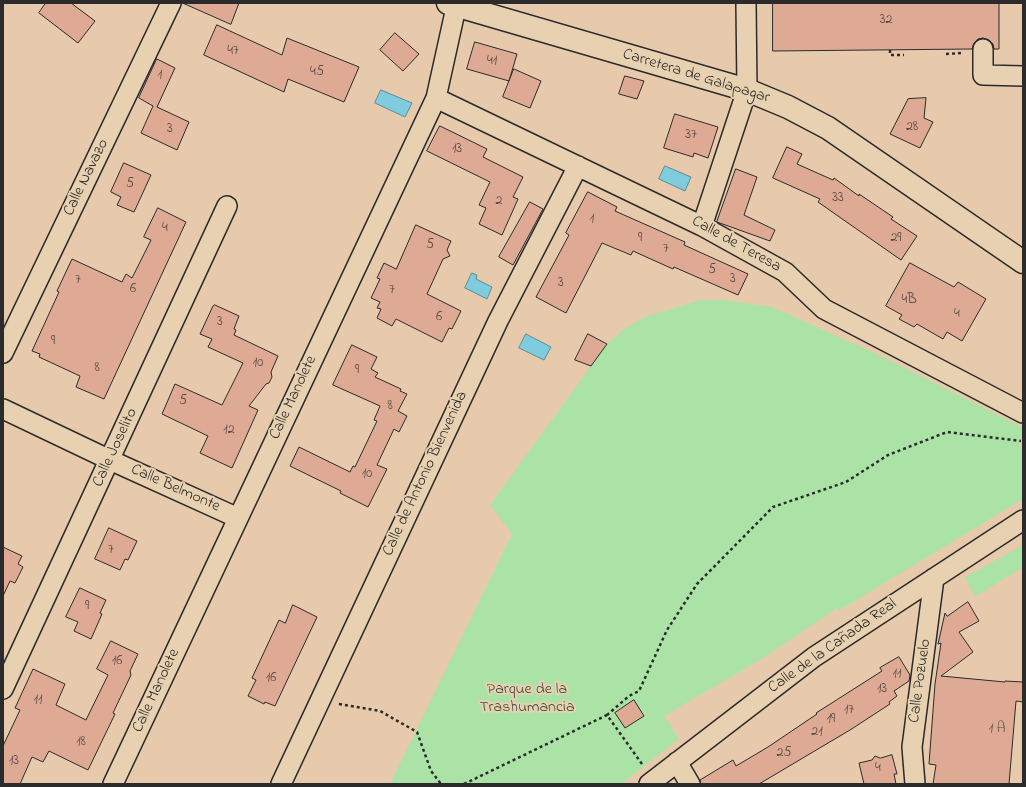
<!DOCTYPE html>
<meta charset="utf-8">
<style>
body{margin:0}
#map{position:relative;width:1026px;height:787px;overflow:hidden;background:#e6caab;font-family:"Indie Flower",sans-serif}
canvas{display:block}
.frame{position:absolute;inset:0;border:4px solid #2b2b2b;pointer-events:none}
</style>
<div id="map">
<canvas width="1026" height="787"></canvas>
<div class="frame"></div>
</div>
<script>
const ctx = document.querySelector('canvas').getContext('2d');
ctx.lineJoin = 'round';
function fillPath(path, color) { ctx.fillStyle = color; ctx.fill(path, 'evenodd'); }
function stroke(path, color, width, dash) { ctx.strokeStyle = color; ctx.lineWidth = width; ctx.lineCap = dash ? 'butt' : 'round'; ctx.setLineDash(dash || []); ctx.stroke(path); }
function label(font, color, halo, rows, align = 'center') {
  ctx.font = font + ' "Indie Flower",sans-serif'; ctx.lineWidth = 4; ctx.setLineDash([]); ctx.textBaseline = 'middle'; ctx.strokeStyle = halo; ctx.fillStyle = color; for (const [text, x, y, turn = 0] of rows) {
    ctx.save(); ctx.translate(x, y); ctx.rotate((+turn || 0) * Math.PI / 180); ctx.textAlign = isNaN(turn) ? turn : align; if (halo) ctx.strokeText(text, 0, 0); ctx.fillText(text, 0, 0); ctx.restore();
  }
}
fillPath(new Path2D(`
 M700,300h24l48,7 113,51 138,70 -4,19 4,2v50l-185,112 -1,-3 -74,50 -99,58 15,23 -58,45h-231l122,-250 -22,-29 117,-161 20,-17 18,-10z
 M1023,545v22l-48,30 -10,-20z`), '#abe3a6');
const water = new Path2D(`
 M381,90l31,13 -7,14 -30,-14z
 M665,166l26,11 -6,14 -26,-12z
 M472,273l5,2 -1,4 16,8 -5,12 -22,-11z
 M526,334l25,13 -7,13 -25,-12z`);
fillPath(water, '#7eccdd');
stroke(water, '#5d8c96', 1);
const building = new Path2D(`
 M46,3h25l24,18 -17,22 -39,-30z
 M183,3h56l-8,21z
 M773,3h226v46h-5l-1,-5 -4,-4 -6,-2 -5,1 -4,4 -2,6 -199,2z
 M217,25l65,30 5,-17 72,29 -15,35 -56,-23 -4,13 -80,-37z
 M395,33l24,21 -16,17 -23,-21z
 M475,42l42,12 -8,27 -42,-12z
 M157,59l18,9 -18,39 32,15 -12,28 -36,-17 12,-27 -14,-8z
 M514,69l27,12 -11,27 -27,-11z
 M625,76l19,5 -7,18 -18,-5z
 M926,98l-2,20 9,4 -13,26 -30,-14 18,-35z
 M675,114l43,13 -10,31 -14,-5 -1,4 -29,-9z
 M440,126l47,23 -4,8 40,20 -10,20 5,2 -16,36 -23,-11 7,-16 -7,-3 11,-23 -63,-31z
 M787,147l15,7 -5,10 36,16 1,-2 25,18v-2l34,23 -2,2 26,17 -16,24 -83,-58 2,-3 -47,-21z
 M124,163l27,12 -17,37 -17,-7 4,-8 -10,-5z
 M736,169l21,8 -13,38 31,15 -5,11 -53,-19z
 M588,192l29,15 -2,4 70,31 -1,3 64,29 -10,21 -64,-28 -1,2 -40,-18 -2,4 -29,-12 -36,70 -30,-16 33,-62 -3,-2z
 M530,202l13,7 -30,56 -14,-8z
 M158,208l28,14 -82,177 -28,-12 4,-11 -41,-19 1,-3 -8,-3 27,-59 -2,-1 15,-32 50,23 4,-8 6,4 19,-38 -7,-3z
 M416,225l35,16 -4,9 3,6 -7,3 -16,35 34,17 -9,18 -3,-1 -7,14 -46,-23 -4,7 -15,-8 4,-9 -4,-1 3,-6 -9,-4 9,-19 -3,-1 7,-15 12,6z
 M910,263l44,24 4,-5 28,17 -24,42 -15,-9 -4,7 -26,-15 -3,3 -15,-8 3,-4 -16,-9z
 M215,305l24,11 -5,13 2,1 -2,5 44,21 -7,16 1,5 -3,6 -3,1 -17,22 9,4 -26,58 -32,-15 8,-17 -46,-22 13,-30 47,21 21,-42 -35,-16 4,-8 -12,-5 13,-28z
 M588,334l19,10 -16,22 -16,-6z
 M352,345l25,12 -6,12 7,4 -3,4 26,12 -1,2 7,3 -9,17 9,5 -8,16 -5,-3 -17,36 10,4 -19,38 -28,-14 1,-2 -51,-25 9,-19 51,25 3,-6 2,1 22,-46 -3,-1 6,-14 -47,-21z
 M109,528l28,13 -9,19 -3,-1 -5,11 -25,-11z
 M3,547l19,9 -4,8 5,3 -8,16 -5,-2 -7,15z
 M80,588l26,12 -6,13 2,1 -11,25 -17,-8 4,-9 -12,-5z
 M968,602l11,19 -20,11 14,20 -32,24 64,6v-1l18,1v20l-7,-1 -7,83h-76l3,-19 -7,-1 6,-80 6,-41 -3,1 7,-31 2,3z
 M293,605l24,12 -42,89 -10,-4 -1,2 -16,-8 8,-16 -4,-2 27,-58 6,3z
 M111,641l27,13 -8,17 1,4 -18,38 2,1 -27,56 -39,-19 -6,11 -11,-5 -12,27h-17v-38l17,-36 -5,-2 18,-39 32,15 -9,21 30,15 22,-45 -11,-6z
 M899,657l11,18 -1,6 -15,10 3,5 -8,6 1,2 -40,26 -91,54h-58l-1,-4 33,-20 3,6 32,-19 49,-33 -1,-1 66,-42 -2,-3z
 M634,700l10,16 -19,12 -10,-15z
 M892,755l5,19h-3l2,10h-32l-5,-21 13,-3 3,-4 5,2z`);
fillPath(building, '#deaa94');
stroke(building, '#2b2b2b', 1);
const street = new Path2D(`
 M983,49v26l40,1
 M436,98l266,128 83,46 39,37 199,104
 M702,226l45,-136 -1,-87
 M3,353l168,-350
 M3,409l107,51 128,58
 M3,689l224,-483
 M677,762l13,22
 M113,784l323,-686 21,-95
 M281,784l217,-463 80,-155
 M649,784l165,-127 209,-137
 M915,784l-3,-37 22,-169`);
const primary = new Path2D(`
 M448,3l299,87 41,17 40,21 195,134`);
stroke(street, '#2b2b2b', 22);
stroke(primary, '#2b2b2b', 25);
stroke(new Path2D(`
 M890,50v5h14
 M946,54l16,-1v-1
 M339,704l41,7 37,21 14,39 10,13
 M642,764l-35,-49 22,-19 10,-5 28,-61 30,-46 76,-77 73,-25 42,-27 59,-23 74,9
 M464,784l143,-69`), '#2b2b2b', 2.5, [3, 3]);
stroke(street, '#e7d1b0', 19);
stroke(primary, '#e7d1b0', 22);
label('14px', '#584b45', null, [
 ["32",886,21],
 ["47",233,52],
 ["41",492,62],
 ["45",317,73],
 ["1",160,76],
 ["28",912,128],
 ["3",170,130],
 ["37",691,136],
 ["13",457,150],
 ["5",130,185],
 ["33",838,199],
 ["2",499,202],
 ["1",592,220],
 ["4",165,229],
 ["9",640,239],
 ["29",896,239],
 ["5",430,246],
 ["7",666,250],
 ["5",712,271],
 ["3",733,280],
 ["7",78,281],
 ["3",561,284],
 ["6",133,290],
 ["7",392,291],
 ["4B",909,301],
 ["4",957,315],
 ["6",439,318],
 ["3",220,323],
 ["9",53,342],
 ["10",258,364],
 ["8",97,369],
 ["9",357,371],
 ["5",183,402],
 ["8",390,407],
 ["12",229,431],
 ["10",367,475],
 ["7",111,551],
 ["9",87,607],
 ["16",117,662],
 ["11",897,675],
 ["16",271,679],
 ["13",882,690],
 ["11",38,701],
 ["17",849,711],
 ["19",831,720],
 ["1 A",997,730],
 ["21",817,733],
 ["18",81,743],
 ["25",784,754],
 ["13",14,762],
 ["4",878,769]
]);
label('16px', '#2b2b2b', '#e7d1b0', [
 ["Carretera de Galapagar",696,77,17],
 ["Calle Navazo",87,178,-64],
 ["Calle de Teresa",736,245,29],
 ["Calle Manolete",294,398,-65],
 ["Calle Joselito",116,448,-65],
 ["Calle de Antonio Bienvenida",426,474,-65],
 ["Calle Belmonte",175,489,24],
 ["Calle de la Cañada Real",833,647,-35],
 ["Calle Pozuelo",921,681,-82],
 ["Calle Manolete",157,691,-65]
]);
label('16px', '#3e473d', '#e7d1b0', [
 ["Parque de la",527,690],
 ["Trashumancia",527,708]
]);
</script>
